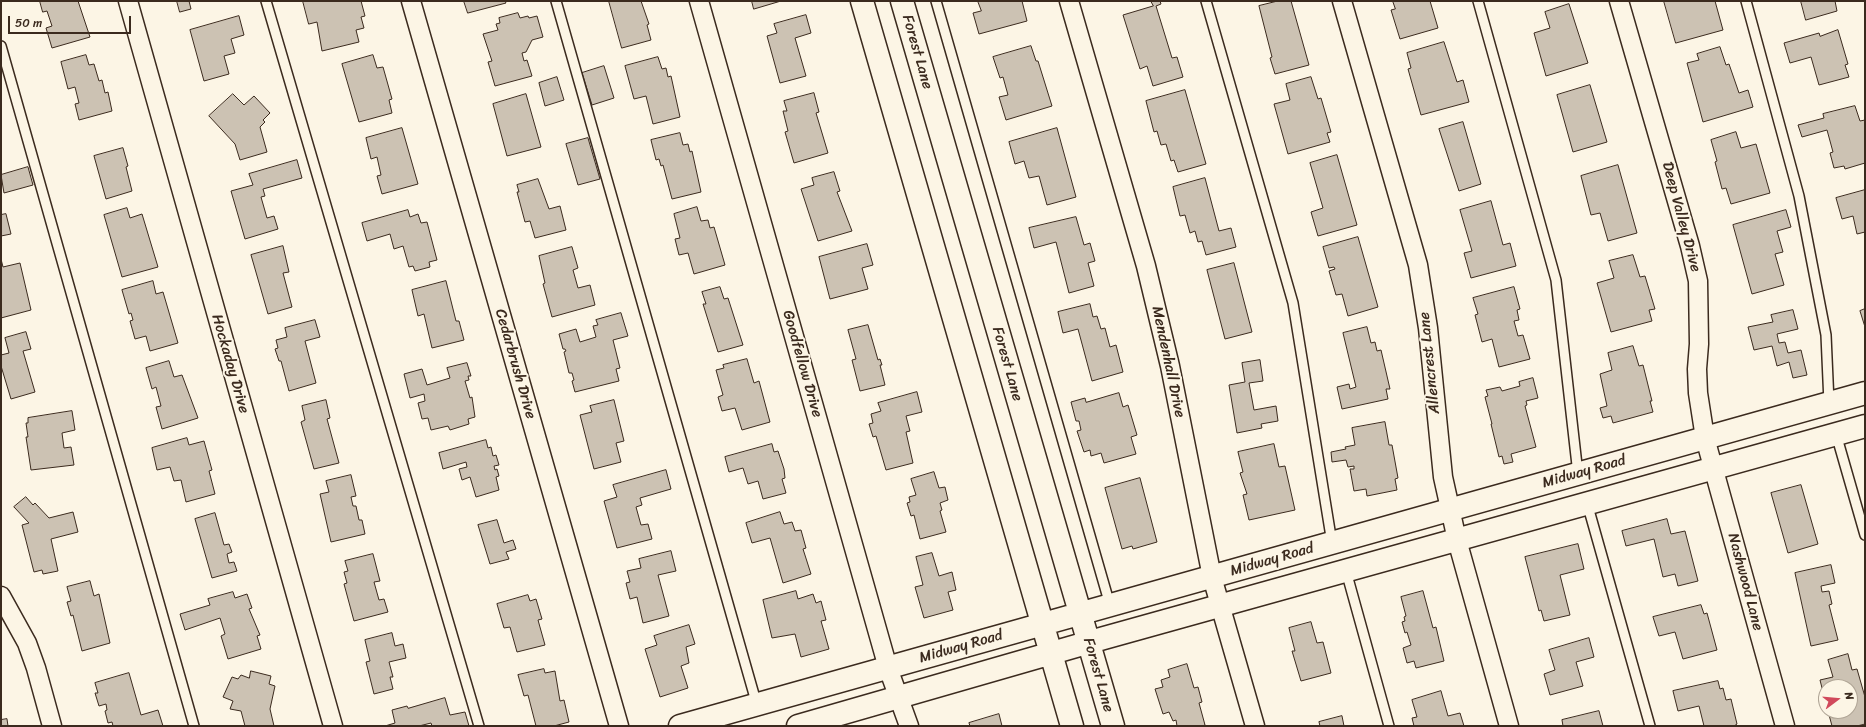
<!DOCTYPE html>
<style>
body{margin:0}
#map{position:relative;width:1866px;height:727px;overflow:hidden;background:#fcf5e5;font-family:Sriracha,sans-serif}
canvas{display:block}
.frame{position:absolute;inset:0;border:2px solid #3b2a1e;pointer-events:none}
.north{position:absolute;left:1818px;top:679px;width:40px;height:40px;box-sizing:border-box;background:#fcf5e5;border:1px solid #afa495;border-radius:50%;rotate:74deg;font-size:11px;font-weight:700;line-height:16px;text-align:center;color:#3b2a1e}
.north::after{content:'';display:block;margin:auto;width:14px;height:18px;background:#d1495b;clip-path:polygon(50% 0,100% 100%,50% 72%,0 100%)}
.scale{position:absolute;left:8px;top:16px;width:123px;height:18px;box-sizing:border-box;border:2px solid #3b2a1e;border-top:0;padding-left:5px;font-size:12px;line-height:14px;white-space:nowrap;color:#3b2a1e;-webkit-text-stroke:3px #fcf5e5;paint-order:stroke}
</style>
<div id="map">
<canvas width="1866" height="727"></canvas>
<div class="frame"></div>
<div class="north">N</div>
<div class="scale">50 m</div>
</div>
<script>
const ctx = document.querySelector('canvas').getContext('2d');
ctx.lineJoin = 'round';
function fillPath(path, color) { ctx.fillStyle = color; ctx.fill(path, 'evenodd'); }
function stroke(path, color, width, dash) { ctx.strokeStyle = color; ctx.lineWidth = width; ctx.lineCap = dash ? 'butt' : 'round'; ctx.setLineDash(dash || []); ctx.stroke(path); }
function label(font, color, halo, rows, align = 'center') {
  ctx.font = font + ' Sriracha,sans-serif'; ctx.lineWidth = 4; ctx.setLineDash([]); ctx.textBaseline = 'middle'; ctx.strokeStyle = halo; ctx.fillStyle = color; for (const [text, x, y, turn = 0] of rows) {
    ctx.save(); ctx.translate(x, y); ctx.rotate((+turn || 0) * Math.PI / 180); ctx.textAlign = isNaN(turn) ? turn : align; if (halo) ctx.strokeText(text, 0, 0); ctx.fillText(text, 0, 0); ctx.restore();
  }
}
const building = new Path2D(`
 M40,1h38l12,36 -38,11 -6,-20 6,-2 -5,-15 -4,1z
 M177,1h12l2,8 -11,3z
 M303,1h58l4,15 -4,1 3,11 -8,2 3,12 -37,9 -5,-29 -8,2z
 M464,1h41l1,2 -38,10z
 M609,1h32l8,23 -2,1 4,15 -29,8z
 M752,1h29l-27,8z
 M978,1h44l5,20 -48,13 -6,-21 8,-2z
 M1151,1h9l1,3 -5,2 16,52 5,-1 6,20 -30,9 -6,-20 -7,3 -17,-54 30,-9z
 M1278,1h13l18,64 -34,9 -5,-16 2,-1 -13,-51z
 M1393,1h37l8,27 -38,11 -9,-29 4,-1z
 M1664,1h51l8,29 -47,13z
 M1801,1h34l2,10 -31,9z
 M1569,4l19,59 -42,13 -12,-43 16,-5 -5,-16z
 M518,13l2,5 8,-2 1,2 8,-2 6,21 -11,3 -6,12 -4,1 2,8 3,-1 5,16 -37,10 -7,-24 4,-1 -9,-27 15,-4 -2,-6 4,-1 -1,-5z
 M806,15l5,18 -16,5 11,38 -26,7 -13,-47 10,-3 -3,-9z
 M239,16l5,19 -13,4 4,14 -11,3 5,18 -25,7 -14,-51z
 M1838,30l10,34 -3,1 4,12 -30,8 -8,-28 -21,6 -6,-20 35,-10 1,3z
 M1444,42l13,40 6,-2 6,22 -48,13 -13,-46 3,-1 -4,-15z
 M1031,46l5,15h2l14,45 -46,14 -7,-23 9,-2 -5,-18 -3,1 -7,-21z
 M1720,47l6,18 3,-1 10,29 9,-3 5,17 -50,15 -16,-59 12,-3 -2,-6z
 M86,55l3,10 5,-1 5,17 3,-1 3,13 3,-1 4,19 -33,9 -4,-16 4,-1 -4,-16 -7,2 -7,-27z
 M373,55l4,13 6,-1 9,32 -3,1 3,13 -33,9 -17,-58z
 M658,57l4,12 4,-1 2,9 3,-1 9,41 -27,7 -7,-28 -12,3 -9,-33z
 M604,66l10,32 -22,7 -10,-32z
 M557,77l7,23 -19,6 -6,-23z
 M1311,77l7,22 3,-1 10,34 -4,1 3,9 -42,12 -14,-50 16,-4 -4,-16z
 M1590,85l17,57 -34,10 -16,-57z
 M1185,90l21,74 -28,8 -4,-12 -3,1 -5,-17 -5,1 -4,-14 -3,1 -8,-31z
 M814,93l5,19 -3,1 12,40 -34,10 -9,-31 3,-1 -5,-20h4l-3,-10z
 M233,94l11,11 10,-9 16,17 -7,7 2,2 -5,5 7,25 -27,8 -5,-16 -26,-28z
 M526,94l15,53 -34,9 -14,-52z
 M1855,106l5,15 5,-1v43l-20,6 -1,-3 -10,2 -4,-15 3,-1 -6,-22 -25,7 -4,-12 26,-7 -1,-4z
 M1463,122l18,62 -22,7 -20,-62z
 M402,128l16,56 -36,10 -5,-18 4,-1 -4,-18 -6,2 -5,-21z
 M1057,128l19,69 -29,8 -8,-29 -10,2 -5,-17 -9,3 -6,-22z
 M1736,132l5,16 15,-4 14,49 -39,11 -5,-16 -4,1 -7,-27 2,-1 -6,-21z
 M680,133l3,12 5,-1 2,8 2,-1 9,41 -29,7 -9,-34 -2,1 -2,-7 -3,1 -5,-20z
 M588,138l12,41 -22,6 -12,-41z
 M123,148l5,18 -2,1 6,24 -26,8 -12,-43z
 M1337,155l20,70 -39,11 -7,-24 12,-4 -13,-45z
 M297,160l5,18 -39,11 2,7 -4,1 6,21 7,-2 4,13 -33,10 -14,-48 22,-6 -4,-11z
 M1618,165l19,68 -29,8 -8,-28 -9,2 -10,-39z
 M28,167l5,18 -29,8 -3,-18z
 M834,172l6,19 -3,1 15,39 -34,10 -17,-52 13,-4 -2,-7z
 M1205,178l14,53 12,-3 5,19 -30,8 -4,-14 -4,1 -3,-11 -5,2 -5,-18 -5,1 -7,-29z
 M538,179l11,30 11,-3 6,24 -31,8 -5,-17 -5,1 -8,-30h2l-2,-7z
 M1865,190v42l-8,2 -4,-18 -11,3 -6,-21z
 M1491,201l12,44 7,-2 6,23 -45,12 -7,-25 8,-2 -12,-41z
 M697,207l4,14 7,-1 2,8 4,-1 11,38 -31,9 -6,-21 -9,2 -4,-16 5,-1 -6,-24z
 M127,208l3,10 12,-4 16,53 -36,10 -18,-62z
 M408,210l2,7 8,-3 3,9 6,-1 10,38 -8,2 1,5 -15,4 -2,-5 -4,1 -6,-21 -9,3 -4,-15 -23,7 -5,-18z
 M1786,210l5,17 -14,4 6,21 -8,2 9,31 -32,9 -19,-69z
 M6,214l5,20 -10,2v-21z
 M1076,217l8,28 6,-2 5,18 -7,2 6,23 -25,7 -13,-51 -22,6 -5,-20z
 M1358,237l20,70 -30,9 -6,-22 -6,1 -7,-24 6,-2 -1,-2 -5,1 -6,-21z
 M867,244l6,21 -11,3 6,21 -38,10 -11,-42z
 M283,246l6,26 -6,1 9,34 -24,7 -17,-59z
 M572,247l6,21 -5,2 5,18 12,-3 5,20 -43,12 -9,-33 2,-1 -6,-27z
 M1633,255l7,22 5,-1 10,33 -6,1 3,11 -41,11 -14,-49 17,-5 -5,-17z
 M1,259l2,8 17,-4 11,47 -30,8z
 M1234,263l18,69 -27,7 -18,-69z
 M153,281l3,13 7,-2 15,51 -28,8 -4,-15 -11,3 -5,-18 3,-1 -2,-7 -2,1 -7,-24z
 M446,281l10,40h3l5,19 -32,8 -8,-34 -6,2 -6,-26z
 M720,287l4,12 4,-1 15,47 -25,7 -15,-48h3l-4,-12z
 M1514,287l6,22 -3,1 2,10 -5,1 4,15 5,-1 7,24 -31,8 -7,-28 -10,3 -7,-27 3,-1 -5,-16z
 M1090,304l3,13 4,-1 4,13 4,-1 5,19 6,-2 7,27 -31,9 -14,-52 -15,4 -5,-21z
 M1865,309v18l-5,-16z
 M1793,310l5,19 -21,5 2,9 6,-1 3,11 13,-3 6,25 -14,3 -4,-16 -12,4 -5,-20 -18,4 -6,-23 25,-5 -2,-7z
 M621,313l7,23 -15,4 7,28 -4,1 3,12 -44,11 -3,-11 2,-1 -2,-7h-3l-5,-21 2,-1 -1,-2h-2l-4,-15 17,-5 4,13 16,-5 -3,-11 5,-1 -2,-5z
 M315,320l5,17 -15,4 11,42 -27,8 -8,-30h-2l-4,-12 3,-1 -2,-8 11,-3 -2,-9z
 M868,325l10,35 2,-1 2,6h-2l5,20 -25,6 -8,-31 4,-1 -8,-29z
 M1367,327l4,16 4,-1 2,9 4,-1 9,39h-4l2,10 -46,10 -5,-22 12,-3 1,5 6,-2 -13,-54z
 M26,332l5,17 -8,2 12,41 -24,7 -10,-33v-11l8,-2 -4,-15z
 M1633,346l6,20 4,-1 9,36h-2l3,11 -40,11 -2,-7 -8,2 -3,-10 7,-2 -7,-32 12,-4 -4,-17z
 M747,359l7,24 5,-2 11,41 -28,8 -7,-22 -13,3 -4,-14 5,-2 -7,-25 8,-2 -1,-3z
 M1260,360l3,21 -14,2 5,27 22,-4 2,15 -17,3 1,4 -25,5 -8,-48 16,-3 -3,-19z
 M169,361l5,16 8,-2 16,43 -36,11 -6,-22 5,-1 -5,-19 -4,2 -6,-21z
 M467,363l4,13h-3l1,4 -4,1 5,17 2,-1 3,20 -7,2 1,5 -19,6 -2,-4 -17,4 -3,-12 -6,1 -4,-16 7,-2 -1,-7 -14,4 -6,-24 18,-5 5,16 23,-7 -3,-10z
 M1533,378l5,20 -12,3 1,4 -2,1 11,41 -25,7 2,8 -9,2 -2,-8 -3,1 -8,-33h1l-7,-27 3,-1 -2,-6 14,-3 2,4 18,-5 -1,-4z
 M917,392l5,20 -16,4 4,15 -4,1 7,31 -27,7 -10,-34 -3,1 -4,-13 4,-1 -2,-9 10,-3 -3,-8z
 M1119,393l4,14 5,-2 9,30 -6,2 5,17 -32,9 -3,-10 -10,3 -1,-6 -6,2 -7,-21 4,-1 -2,-9h-3l-5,-19 14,-4 1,4z
 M326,400l4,18 -3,1 12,44 -25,6 -13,-47 4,-2 -3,-14z
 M614,400l10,41 -8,2 5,19 -27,7 -14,-54 12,-3 -2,-6z
 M72,411l3,19 -13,3 2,15 7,-1 3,18 -43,5 -5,-33h2l-2,-14h2v-5z
 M1385,422l4,23h3l6,33 -3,1 2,11 -30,6 -1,-7 -12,2 -4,-22h4v-3l-6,1 -2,-7 -14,2 -1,-10 15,-3 -1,-2 10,-2 -3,-17z
 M187,438l2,7 15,-4 8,29 -3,1 6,23 -29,8 -5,-22 -7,1 -4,-14 -13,3 -5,-22z
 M486,440l2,8 3,-1 2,9 3,-1 3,10 -5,1 1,4 2,-1 2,7 -3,1 3,13 -23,7 -6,-20 -8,3 -3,-11 8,-2 -1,-5 -23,7 -4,-16z
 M772,444l2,8 4,-1 6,18 1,9 -3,1 4,14 -23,6 -5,-18 -10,3 -5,-16 -14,4 -4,-15z
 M1274,444l5,23 6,-1 10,44 -46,10 -6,-25 4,-1 -7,-21 3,-1 -5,-20z
 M666,470l5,19 -31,9 2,7 -6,2 5,18 7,-1 4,15 -35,9 -13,-47 13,-4 -4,-12z
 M934,472l5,16 6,-1 3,13 -8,3 2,7 -2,1 6,21 -26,7 -6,-24 -3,1 -4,-13 3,-1 -1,-5 7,-2 -5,-16z
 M351,475l5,21 -5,1 2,9h3l3,14h3l3,14 -34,8 -11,-48 9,-2 -3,-11z
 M1140,478l17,64 -24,7 -1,-3 -10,3 -17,-61z
 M1801,485l17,59 -30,9 -17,-60z
 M26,497l7,8 2,-2 14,15 24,-6 5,20 -27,7 7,32 -15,3 -1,-4 -8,2 -12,-47 7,-2 -15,-16z
 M780,512l4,12 8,-2 3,9 6,-1 5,18 -3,1 8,25 -28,9 -13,-45 -18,5 -6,-20z
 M215,513l9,32 5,-1 3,8 -5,2 2,9 5,-1 3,9 -25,7 -17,-59z
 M1667,519l4,15 14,-3 13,50 -20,5 -3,-12 -12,3 -9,-38 -28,7 -4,-15z
 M497,520l7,23 9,-3 3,9 -10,3 3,7 -19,5 -12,-39z
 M1578,544l6,25 -24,6 10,40 -26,6 -3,-11 -2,1 -14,-54z
 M671,551l5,20 -18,4 11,41 -26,7 -6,-26 -7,2 -4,-16 4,-1 -3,-11 14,-3 -2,-9z
 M932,553l7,23 13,-4 4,18 -8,2 5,18 -29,8 -9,-31 8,-2 -7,-28z
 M373,554l7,27 -6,1 5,18 5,-1 4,13 -34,9 -10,-37 3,-1 -3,-11 4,-1 -3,-10z
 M1831,565l4,18 -14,3 1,6 7,-1 3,13 -3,1 9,35 -27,6 -16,-73z
 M90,581l4,15 5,-2 11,49 -28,8 -9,-36 -2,1 -4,-14 4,-1 -4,-14z
 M796,591l2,8 15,-5 3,9 5,-2 5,19 -5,1 8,28 -28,8 -6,-23 -23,4 -9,-38z
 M1423,591l10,37 3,-1 8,34 -28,7 -2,-7 -7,2 -4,-15 8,-3 -4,-13 -2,1 -3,-11 3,-1 -1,-4 2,-1 -5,-19z
 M233,592l2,6 12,-4 5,14 -3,1 11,26 -3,1 4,13 -33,10 -7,-23 4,-2 -5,-16 -35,12 -5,-16 30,-9 -2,-6z
 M528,595l2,6 6,-2 6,20 -4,1 7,25 -28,7 -7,-25 -6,1 -7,-24z
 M1701,605l3,9 3,-1 10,37 -34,9 -8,-27 -16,4 -6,-19z
 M1311,622l6,21 6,-1 8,31 -30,8 -9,-30h3l-6,-23z
 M689,625l6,19 -9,3 3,16 -8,3 7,22 -28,9 -15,-48 12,-4 -3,-9z
 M392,633l3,13 8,-2 3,14 -17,4 4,15h-3l3,12 -19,5 -8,-32 4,-1 -5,-21z
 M1589,638l5,19 -18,5 7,24 -33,9 -6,-21 11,-4 -6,-20z
 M1848,654l4,16 5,-1 8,28v27l-8,2h-25l-4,-15h22v-24h-24v17l-6,-24 13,-3 -5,-17z
 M1187,664l7,24 4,-1 4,15 -3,1 6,22 -3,1h-25l-1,-6 -3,1 -4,-9 -6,2 -8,-25 8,-2 -2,-7 9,-3 -2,-7z
 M544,669l1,4 10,-2 5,30 4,-1 5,22 -15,4h-18l-8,-31 -4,1 -6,-21z
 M251,671l20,5 -2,8 6,2 -5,23 4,17h-29l-4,-15 -11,-2 3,-8 -10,-4 9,-20 6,2 3,-4 8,3z
 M129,673l12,42 17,-5 5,16h-50l-1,-4 -4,1 -3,-12 2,-1 -1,-6 -7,2 -4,-13h3l-3,-10z
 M1718,681l2,8 3,-1 3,12 5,-1 6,25 -3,2h-30l-5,-20 -21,5 -5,-20z
 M1441,691l7,25 12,-3 4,13h-50l-2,-8 5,-1 -5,-17z
 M445,698l5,17 15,-3 4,14h-37l-1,-3 -12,3h-34l10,-3 -3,-13 15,-4 1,2z
 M1599,711l4,15h-40l-1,-6z
 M999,714l3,12h-32l-1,-3z
 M1342,716l2,10h-24l-1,-4z
 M7,719l1,7h-7v-6z`);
fillPath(building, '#ccc2b3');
stroke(building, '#3b2a1e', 1);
const service = new Path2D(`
 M266,1l213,725
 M556,1l201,704
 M936,1l174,604
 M1206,1l87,302 39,240
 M1478,1l78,279 22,194
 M1746,1l53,195 27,139 3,68
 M1,46l193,680
 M1836,434l29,101
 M1587,503l63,223
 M1346,571l43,155`);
const minor = new Path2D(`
 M128,1l205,725
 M411,1l208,725
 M699,1l189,667 21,58
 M1069,1l77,265 24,100 42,211 43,149
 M1342,1l76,264 10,63 15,149 14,63 52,186
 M1619,1l71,245 8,35 1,63 -2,25 1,24 7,45 80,288
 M1,596l26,47 9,25 16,58`);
const secondary = new Path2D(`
 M862,1l210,725
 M902,1l211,725
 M680,726l1185,-333
 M798,726l306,-88 761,-212`);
stroke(service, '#3b2a1e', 12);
stroke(minor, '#3b2a1e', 21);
stroke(secondary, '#3b2a1e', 25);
stroke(service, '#fcf5e5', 9);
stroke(minor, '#fcf5e5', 18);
stroke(secondary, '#fcf5e5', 22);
label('15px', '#3b2a1e', '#fcf5e5', [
 ["Forest Lane",917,52,74],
 ["Deep Valley Drive",1681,217,75],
 ["Mendenhall Drive",1168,362,78],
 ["Allencrest Lane",1430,363,-96],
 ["Hockaday Drive",230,364,74],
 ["Cedarbrush Drive",515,364,74],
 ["Goodfellow Drive",802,364,74],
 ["Forest Lane",1007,364,74],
 ["Midway Road",1584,472,-16],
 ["Midway Road",1272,560,-16],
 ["Nashwood Lane",1745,582,75],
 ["Midway Road",961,647,-16],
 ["Forest Lane",1098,675,74]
]);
</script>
